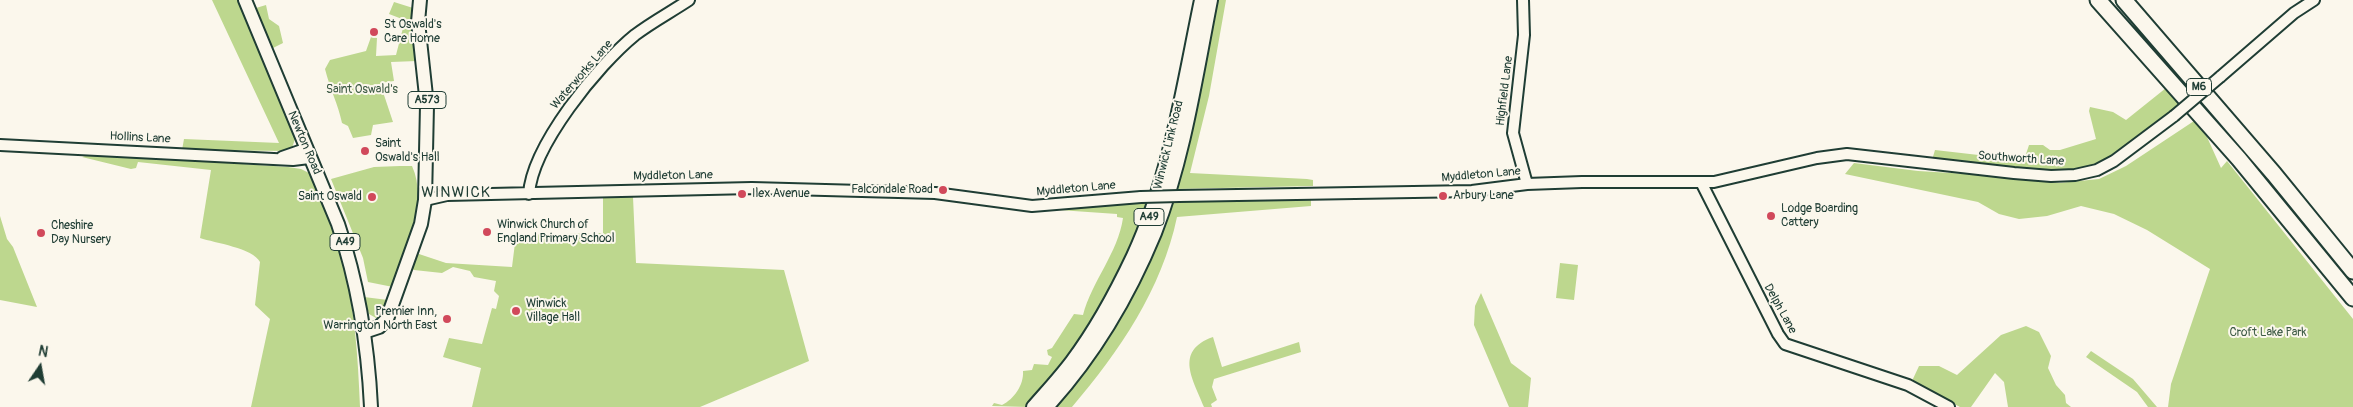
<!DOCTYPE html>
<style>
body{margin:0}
#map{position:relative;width:2353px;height:407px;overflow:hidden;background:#fbf7ec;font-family:Pangolin,sans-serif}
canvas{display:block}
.north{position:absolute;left:15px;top:342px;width:50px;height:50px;-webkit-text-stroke:4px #fbf7ec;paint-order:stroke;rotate:12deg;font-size:14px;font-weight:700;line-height:20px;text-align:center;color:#1f3d34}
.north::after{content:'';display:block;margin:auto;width:18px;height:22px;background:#1f3d34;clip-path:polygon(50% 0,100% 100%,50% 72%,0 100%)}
</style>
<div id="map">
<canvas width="2353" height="407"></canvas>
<div class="north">N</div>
</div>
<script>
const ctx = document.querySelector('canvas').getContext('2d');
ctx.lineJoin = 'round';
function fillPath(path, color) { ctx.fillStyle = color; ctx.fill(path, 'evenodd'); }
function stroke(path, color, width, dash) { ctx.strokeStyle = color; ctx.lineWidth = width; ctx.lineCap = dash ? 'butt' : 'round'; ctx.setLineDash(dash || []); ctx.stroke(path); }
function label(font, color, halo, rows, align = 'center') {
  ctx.font = font + ' Pangolin,sans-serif'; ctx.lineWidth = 4; ctx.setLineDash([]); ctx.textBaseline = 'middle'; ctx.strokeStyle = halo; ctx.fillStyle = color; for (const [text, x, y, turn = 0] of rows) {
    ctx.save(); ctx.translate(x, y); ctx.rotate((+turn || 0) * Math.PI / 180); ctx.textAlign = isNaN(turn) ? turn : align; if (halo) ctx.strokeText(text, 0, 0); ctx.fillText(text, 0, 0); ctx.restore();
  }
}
fillPath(new Path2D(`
 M212,0h27l56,139 -4,12 -109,-1 2,-11 95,4z
 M1215,0h11l-17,96 -19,77 117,6 6,1v6l-138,3z
 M394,2l19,6 4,53 -26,1 3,19 -14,2 13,39 -20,3 -2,10 -18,3 -5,-12 -6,-3c-4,-19 -12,-34 -17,-54l5,-9 36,-9 5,-14 6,1 -1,18 20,-1 7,-27 -1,-9 -13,-5z
 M266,5l3,14 10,7 4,17 -12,6 -18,-36 3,-5z
 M2166,88l14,16c-18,16 -35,34 -55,47 -53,37 -133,16 -193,9l3,-10 61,7h29l4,-12h14l7,5h10l36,-11 -7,-28 1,-4 23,5 13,8z
 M2194,121l13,16 14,31 6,-7 126,158v88h-185l3,-23 39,-115 -63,-39 -33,-16 -33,-8 -34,10 -28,3 -20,-5 -21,-12 -133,-28 9,-11 64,8 100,6 41,6 40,-4 27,-13z
 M91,154l197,13 13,2 8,4c12,28 25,57 33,86 13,48 16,99 18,148h-109l19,-88 -15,-14 5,-43c-7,-14 -45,-19 -60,-24l11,-68 -73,-8 -2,6 -5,1 -49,-12z
 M400,166h12c17,37 -8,85 -19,121l-25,-5 -5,-24 -32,-79 43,-12z
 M603,197h30l3,66 148,7 25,91 -109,46h-228l9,-39 -38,-11 6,-19 33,6 10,-36 4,1 3,-13 -5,-5 2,-10 -22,-4 -4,-6 -17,-4 -11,6 -28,-3 -2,-2 4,-15 30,10 66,4 3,-24h9v-8l79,-2z
 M1311,197v9l-134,11c-15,72 -58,135 -105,190h-19l116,-205z
 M1147,203l-1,11 -14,36 -47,85 -57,72 -36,-1 2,-3 8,2c12,-6 22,-20 21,-34l9,-1 2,-6 14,1 4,-8 -4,-2 -1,-5 5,-2 22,-34 9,1c9,-34 35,-62 40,-97l-6,-1v-3l-58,-4 1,-2z
 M0,216l7,23 6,8 24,60 -37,-7z
 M1560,263l18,2 -4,35 -18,-2z
 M1481,293l30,70 20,15 -3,29h-19l-35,-82 1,-19z
 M364,297l24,3 -6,15 -6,3 -7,-4z
 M2026,326l13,6 12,24 -3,12 8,17 9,10 1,8 5,4h-63l-4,-25 -9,-9 -24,34h-11l-48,-26 7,-15h20l18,9 44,-40z
 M1213,337l9,30 77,-25 2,10 -87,27 -2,8 5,13 -6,4 1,3h-8c-10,-26 -31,-56 9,-70z
 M2091,351l42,28 24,28h-9l-11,-15 -51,-35z`), '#bdd78e');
const tertiary = new Path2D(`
 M1523,0l1,35 -11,98 14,51
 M2220,77l74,-64 20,-13
 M0,145l293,15 16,-2
 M282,157l23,-8
 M1701,182l77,152 7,10 123,41 41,22
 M529,194c3,-48 69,-129 106,-159 17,-13 36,-23 54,-35
 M1179,196l293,-5 55,-7 55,-2h132l103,-24 30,-4 167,19 37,3 24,-1 22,-5 17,-9 60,-45
 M425,200l22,-5 305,-7 183,5 97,13 109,-9`);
const primary = new Path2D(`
 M245,0l93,224c20,59 30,120 33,183
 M364,332l15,-5 8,-8 34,-95 4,-24 2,-95 -9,-83 2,-22
 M1033,407c13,-15 27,-30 39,-46 24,-32 44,-69 61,-105 37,-80 50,-170 68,-256
 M1047,407c46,-50 82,-111 108,-174 29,-74 41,-156 56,-233`);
const motorway = new Path2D(`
 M2098,0l141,159 114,139
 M2124,0l150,174 79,97`);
stroke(tertiary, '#1f3d34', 14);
stroke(primary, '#1f3d34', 16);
stroke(motorway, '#1f3d34', 19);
stroke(tertiary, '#fbf7ec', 10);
stroke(primary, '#fbf7ec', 12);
stroke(motorway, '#fbf7ec', 15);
const tertiaryBridge = new Path2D(`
 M2174,116l46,-39
 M1141,197l38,-1`);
stroke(tertiaryBridge, '#1f3d34', 14, []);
stroke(tertiaryBridge, '#fbf7ec', 10);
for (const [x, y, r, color] of [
 [374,32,5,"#d1495b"],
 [365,151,5,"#d1495b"],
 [943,190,5,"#d1495b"],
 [742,194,5,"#d1495b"],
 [1443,196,5,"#d1495b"],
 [372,197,5,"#d1495b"],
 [1771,216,5,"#d1495b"],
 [487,232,5,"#d1495b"],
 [41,233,5,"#d1495b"],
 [516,311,5,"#d1495b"],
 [447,319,5,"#d1495b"]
]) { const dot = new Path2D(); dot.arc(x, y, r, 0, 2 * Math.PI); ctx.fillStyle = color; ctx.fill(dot); stroke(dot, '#fbf7ec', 2); }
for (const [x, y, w] of [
 [2199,87,25],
 [427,100,38],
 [1149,217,30],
 [345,242,30]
]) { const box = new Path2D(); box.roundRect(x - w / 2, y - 8.5, w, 17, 4); ctx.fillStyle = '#fbf7ec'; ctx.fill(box); stroke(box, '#1f3d34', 1); }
label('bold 11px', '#1f3d34', null, [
 ["M6",2199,87],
 ["A573",427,100],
 ["A49",1149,217],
 ["A49",345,242]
]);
label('12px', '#1f3d34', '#fbf7ec', [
 ["St Oswald's",384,25],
 ["Care Home",384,39],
 ["Saint",375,144],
 ["Oswald's Hall",375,158],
 ["Falcondale Road",933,190,"right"],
 ["Ilex Avenue",752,194],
 ["Arbury Lane",1453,196],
 ["Saint Oswald",362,197,"right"],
 ["Lodge Boarding",1781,209],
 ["Cattery",1781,223],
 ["Winwick Church of",497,225],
 ["England Primary School",497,239],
 ["Cheshire",51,226],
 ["Day Nursery",51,240],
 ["Winwick",526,304],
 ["Village Hall",526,318],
 ["Premier Inn,",437,312,"right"],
 ["Warrington North East",437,326,"right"]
], 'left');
label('12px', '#1f3d34', '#fbf7ec', [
 ["Waterworks Lane",582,75,-49],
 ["Highfield Lane",1505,91,-83],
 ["Hollins Lane",140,138,3],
 ["Newton Road",304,143,67],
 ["Winwick Link Road",1169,145,-76],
 ["Southworth Lane",2021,159,4],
 ["Myddleton Lane",1481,175,-5],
 ["Myddleton Lane",673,176,-1],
 ["Myddleton Lane",1076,189,-5],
 ["Delph Lane",1780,309,61]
]);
label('12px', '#3f5c46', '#fbf7ec', [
 ["Saint Oswald's",362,90],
 ["Croft Lake Park",2268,333]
]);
ctx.letterSpacing = '1px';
label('15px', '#1f3d34', '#fbf7ec', [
 ["WINWICK",456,193]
]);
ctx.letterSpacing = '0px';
</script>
